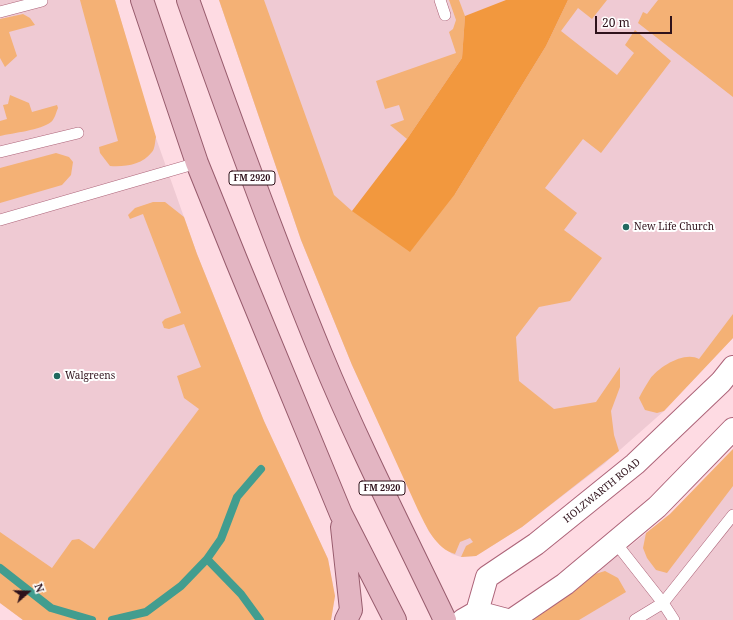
<!DOCTYPE html>
<style>
body{margin:0}
#map{position:relative;width:733px;height:620px;overflow:hidden;background:#fedbe3;font-family:"Noto Serif",serif}
canvas{display:block}
.north{position:absolute;left:8px;top:572px;width:40px;height:40px;-webkit-text-stroke:3px #fff;paint-order:stroke;rotate:70deg;font-size:11px;font-weight:700;line-height:16px;text-align:center;color:#2f121b}
.north::after{content:'';display:block;margin:auto;width:14px;height:18px;background:#2f121b;clip-path:polygon(50% 0,100% 100%,50% 72%,0 100%)}
.scale{position:absolute;left:595px;top:16px;width:77px;height:18px;box-sizing:border-box;border:2px solid #2f121b;border-top:0;padding-left:5px;font-size:12px;line-height:14px;white-space:nowrap;color:#2f121b;-webkit-text-stroke:3px #fff;paint-order:stroke}
</style>
<div id="map">
<canvas width="733" height="620"></canvas>
<div class="north">N</div>
<div class="scale">20 m</div>
</div>
<script>
const ctx = document.querySelector('canvas').getContext('2d');
ctx.lineJoin = 'round';
function fillPath(path, color) { ctx.fillStyle = color; ctx.fill(path, 'evenodd'); }
function stroke(path, color, width, dash) { ctx.strokeStyle = color; ctx.lineWidth = width; ctx.lineCap = dash ? 'butt' : 'round'; ctx.setLineDash(dash || []); ctx.stroke(path); }
function label(font, color, halo, rows, align = 'center') {
  ctx.font = font + ' "Noto Serif",serif'; ctx.lineWidth = 4; ctx.setLineDash([]); ctx.textBaseline = 'middle'; ctx.strokeStyle = halo; ctx.fillStyle = color; for (const [text, x, y, turn = 0] of rows) {
    ctx.save(); ctx.translate(x, y); ctx.rotate((+turn || 0) * Math.PI / 180); ctx.textAlign = isNaN(turn) ? turn : align; if (halo) ctx.strokeText(text, 0, 0); ctx.fillText(text, 0, 0); ctx.restore();
  }
}
fillPath(new Path2D(`
 M0,0h115l36,124 46,130 67,167 64,138 7,37 -4,24h-308l-23,-17z
 M219,0h514v338l-69,73 -60,53 -82,63 -46,29 -15,1 -9,-3 -12,-9 -11,-13 -77,-167 -51,-125z
 M733,449v171h-204l66,-46 75,-60z`), '#efcad3');
fillPath(new Path2D(`
 M80,0h35l41,137c-1,4 -1,12 -4,15 -10,13 -27,15 -42,14l-10,-13 -1,-6 19,-6z
 M219,0h45l70,195 18,16 103,-17 91,-148 22,-46h39l-15,19 -14,-11 -17,23 56,44 17,-22 -9,-8 10,-15 36,31 -70,92 -18,-14 -38,49 32,25 -13,17 38,28 -32,43 -31,6 -23,30 3,44 35,28 42,-7 24,-35v20l-9,24 3,24 5,16 -97,76 -46,29 -15,1 5,-11 7,-4 -3,-4 -10,4 -5,12c-19,-5 -29,-28 -37,-44l-66,-145 -51,-125z
 M449,0h10l6,16 -3,42 -55,81 -17,-14 14,-5 -5,-15 -14,4 -9,-28 80,-28 -7,-21 4,-3 3,-9z
 M658,0h75v97l-95,-74 5,-11 4,2z
 M23,14l7,4 5,7 -26,7 8,24 -12,11 -5,-9v-39z
 M10,95l19,8 3,9 25,-7 1,3c-2,4 -3,11 -7,14 -10,8 -38,11 -51,14v-15l7,-2 -4,-14 5,-1z
 M56,153l13,4 4,5 -2,13 -9,10 -62,18v-35z
 M153,202h12l19,15 13,37 67,167 64,138 7,37 -4,24h-308l-23,-17v-71l52,36 20,-28 7,-1 15,10 105,-140 -15,-11 -7,-22 24,-9 -17,-43 -15,5 -5,-1 -2,-6 3,-3 16,-6 -38,-99 -13,5 -2,-4 7,-7z
 M733,314v24l-69,73 -7,2 -12,-3 -6,-12c3,-6 7,-13 11,-19 9,-12 34,-28 49,-20z
 M733,449v37l-66,87 -11,-3 -9,-12 -4,-10 3,-15 24,-19z
 M605,571l13,7 8,14 -47,28h-50l66,-46z`), '#f4b175');
fillPath(new Path2D(`
 M506,0h62l-22,46 -91,148 -45,58 -58,-41 55,-72 55,-81 3,-42z`), '#f2983e');
stroke(new Path2D(`
 M207,559l34,35 19,26
 M0,568l51,40 41,12
 M112,620l34,-8 35,-26 26,-27 14,-20 16,-42 24,-28`), '#429d8f', 8);
const lane = new Path2D(`
 M440,0l5,15
 M0,12l42,-11
 M0,152l78,-19
 M0,220l197,-57
 M615,542l48,61 70,-88
 M635,620l28,-17 11,17`);
const secondary = new Path2D(`
 M477,612l30,8
 M463,620l14,-8 10,-35 49,-33 99,-80 86,-82 12,-15
 M512,620l53,-36 92,-77 76,-78`);
const primary = new Path2D(`
 M142,0l55,163 40,99 104,252 54,106
 M188,0c42,119 85,237 133,354 37,90 82,178 124,266
 M342,527l9,83 -5,10`);
stroke(lane, '#ad6479', 12);
stroke(secondary, '#ad6479', 24);
stroke(primary, '#985c6d', 24);
stroke(lane, '#fff', 11);
stroke(secondary, '#fff', 22);
stroke(primary, '#e3b5c2', 22);
for (const [x, y, r, color] of [
 [626,227,4,"#21695f"],
 [57,376,4,"#21695f"]
]) { const dot = new Path2D(); dot.arc(x, y, r, 0, 2 * Math.PI); ctx.fillStyle = color; ctx.fill(dot); stroke(dot, '#fff', 1.5); }
for (const [x, y, w] of [
 [252,178,46],
 [382,488,46]
]) { const box = new Path2D(); box.roundRect(x - w / 2, y - 7, w, 14, 3); ctx.fillStyle = '#fff'; ctx.fill(box); stroke(box, '#2f121b', 1); }
label('bold 9px', '#2f121b', null, [
 ["FM 2920",252,178],
 ["FM 2920",382,488]
]);
label('10px', '#2f121b', '#fff', [
 ["New Life Church",634,227],
 ["Walgreens",65,376]
], 'left');
label('10px', '#2f121b', '#fff', [
 ["HOLZWARTH ROAD",602,491,-39]
]);
</script>
